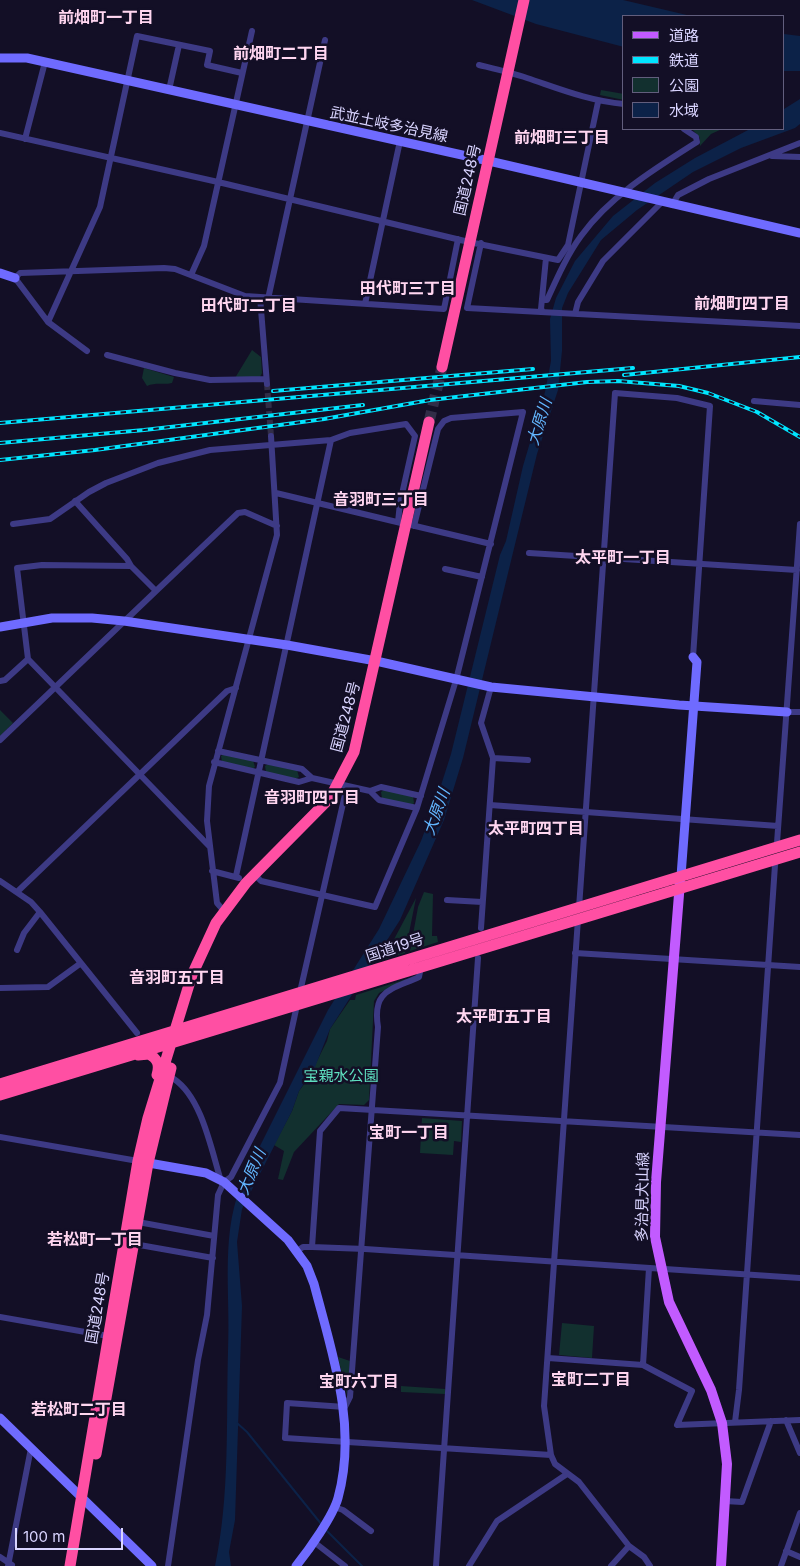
<!DOCTYPE html>
<meta charset="utf-8">
<style>
body{margin:0}
#map{position:relative;width:800px;height:1566px;overflow:hidden;background:#130f26;font-family:Inter,"Noto Sans JP",sans-serif}
canvas{display:block}
.legend{position:absolute;left:622px;top:15px;width:162px;height:115px;box-sizing:border-box;background:#130f26;border:1px solid #625e7d;margin:0;padding:6px 9px;list-style:none;font-size:15px;color:#d9d4ff}
.legend li{display:flex;align-items:center;gap:10px;height:25px}
.legend b{width:25px;border:1px solid #625e7d}
.scale{position:absolute;left:15px;top:1528px;width:108px;height:22px;box-sizing:border-box;border:2px solid #d9d4ff;border-top:0;padding-left:6px;font-size:15px;line-height:18px;white-space:nowrap;color:#d9d4ff;-webkit-text-stroke:4px #130f26;paint-order:stroke}
</style>
<div id="map">
<canvas width="800" height="1566"></canvas>
<ul class="legend">
<li><b style="height:6px;background:#c25bff"></b>道路</li>
<li><b style="height:6px;background:#00e5ff"></b>鉄道</li>
<li><b style="height:14px;background:#12302f"></b>公園</li>
<li><b style="height:14px;background:#0c2248"></b>水域</li>
</ul>
<div class="scale">100 m</div>
</div>
<script>
const ctx = document.querySelector('canvas').getContext('2d');
ctx.lineJoin = 'round';
function fillPath(path, color) { ctx.fillStyle = color; ctx.fill(path, 'evenodd'); }
function stroke(path, color, width, dash) { ctx.strokeStyle = color; ctx.lineWidth = width; ctx.lineCap = dash ? 'butt' : 'round'; ctx.setLineDash(dash || []); ctx.stroke(path); }
function label(font, color, halo, rows, align = 'center') {
  ctx.font = font + ' Inter,"Noto Sans JP",sans-serif'; ctx.lineWidth = 5; ctx.setLineDash([]); ctx.textBaseline = 'middle'; ctx.strokeStyle = halo; ctx.fillStyle = color; for (const [text, x, y, turn = 0] of rows) {
    ctx.save(); ctx.translate(x, y); ctx.rotate((+turn || 0) * Math.PI / 180); ctx.textAlign = isNaN(turn) ? turn : align; if (halo) ctx.strokeText(text, 0, 0); ctx.fillText(text, 0, 0); ctx.restore();
  }
}
fillPath(new Path2D(`
 M601,90l23,4v6l-24,-5z
 M692,129h30l-11,5 -11,12v-8z
 M252,350l9,7 1,16 -2,4 -25,1z
 M144,368l30,9 -2,6c-8,2 -17,-1 -25,3l-5,-8z
 M0,710l13,13 -13,13z
 M224,754l29,6 2,7 -3,2 -30,-7 -1,-6z
 M268,764l29,6 2,7 -4,2 -29,-7 -1,-6z
 M384,790l29,6 1,7 -3,3 -29,-8 -1,-6z
 M424,892l9,2 -1,42h5l1,6 -28,9 8,-44z
 M416,898l-11,55 -22,7z
 M413,977l-34,16 -5,8 -5,99 -5,5 -25,-1 -45,48 -11,28 -5,-1 6,-28 -10,-6 18,-34 7,-20 9,-12 19,-38 3,-12 20,-29h5l1,-5z
 M422,1118l40,3 -1,21 -7,-1 -1,14 -33,-2z
 M562,1323l32,3 -2,32 -33,-3z
 M338,1357l12,4 -3,34z
 M401,1386l44,3v5l-44,-2z`), '#12302f');
fillPath(new Path2D(`
 M472,0h151l68,16h-67v31l-88,-23z
 M784,34l16,2v35h-16z
 M800,99v25l-5,4 -54,20 -48,24 -56,38 -36,30 -33,53 -6,15v43l-4,39 -21,64 -74,304 -19,62 -44,100 -70,109 -15,38 -16,24 -7,20 -50,98 -5,33 5,64 -7,214 -6,32 2,14h-16c15,-71 11,-144 13,-215 3,-60 -9,-120 17,-175l83,-166 51,-81 42,-88 15,-40 15,-47 49,-199 6,-14 17,-75 22,-74 6,-31 -1,-42 6,-21 19,-37 38,-45 42,-33 40,-25 55,-29h34v-20z`), '#0c2248');
stroke(new Path2D(`
 M237,1423l10,9 75,93
 M325,1529l37,37`), '#0c2248', 2);
stroke(new Path2D(`
 M267,384l4,52`), '#312d47', 6, [6, 3]);
stroke(new Path2D(`
 M429,422l13,-55`), '#312d47', 11, [11, 5.5]);
stroke(new Path2D(`
 M479,65c16,4 33,8 48,13 33,11 62,23 97,26
 M169,90l10,-45
 M0,133l218,49 251,60 89,18 10,-15 30,-143
 M25,139l20,-77
 M772,156l28,1
 M672,205l6,-10 31,-16 91,-36
 M481,243l-14,65 333,18
 M191,275l13,-29 48,-215
 M260,297l7,87
 M268,299l57,-259
 M542,300h5c10,-22 20,-45 34,-64 29,-40 75,-68 116,-94l-1,-5 -12,-8
 M365,304l35,-163
 M543,312l-2,-3 5,-51
 M575,314l3,-12 25,-41 58,-58
 M48,322l-33,-44 5,-5 144,-5 11,1 70,27 199,13 14,-70
 M87,351l-39,-29 52,-115 37,-171 73,15 -3,14 35,8
 M107,355l68,18 35,7 56,-1
 M754,401l46,4
 M276,493l125,30
 M75,501l52,58 4,7
 M13,524l37,-5 39,-27 17,-9 52,-20 52,-13 121,-10 19,-7 56,-9 9,12 -15,67 -2,19
 M411,525l80,19
 M529,553l268,17
 M445,569l37,8
 M156,591l82,-78 7,-1 32,14
 M28,659l182,188
 M0,681l5,-1 23,-21 -11,-91 25,-3 89,1 25,25 -156,149
 M787,712h13
 M218,751l84,18 10,9 58,13 9,9 38,8
 M493,758l35,2
 M214,762l85,20 13,-4
 M370,791l11,-4 40,9
 M490,805l288,21
 M777,843l23,-319
 M212,871l27,7
 M254,874l7,7 114,26 42,-99 39,-128 67,-268 -72,6 -7,3 -6,8 -24,97
 M236,876l95,-436
 M0,881l31,21 9,10 97,121
 M17,892l210,-201 9,-3
 M447,900l35,2
 M579,908l36,-515 62,5 33,8 -17,251
 M224,911l-7,-8 -10,-82 2,-35 68,-251 -6,-99
 M481,928l12,-170 -12,-35 10,-36
 M17,950l7,-17 16,-21
 M575,953l225,14
 M421,967l-2,10c-28,13 -47,13 -41,50l-28,370 -5,10 -58,-4 -2,35 266,17 -7,-49 34,-487
 M0,988l48,-1 33,-24
 M300,992l47,-206
 M174,1079c28,19 37,70 47,102
 M0,1137l138,24
 M138,1222l76,14
 M134,1244l79,14
 M312,1247l8,-116 19,-23 461,27
 M297,1251l6,-4h9l53,2 435,29
 M0,1317l108,19
 M548,1358l95,7 49,26 -15,34 123,-5
 M643,1365l6,-97
 M786,1420l14,33
 M735,1422l4,-32 36,-525
 M551,1455l4,9 24,18 50,64 15,11 6,9
 M725,1501l17,1 29,-81
 M334,1507l9,3 28,21
 M314,1542l31,24
 M786,1551l14,6
 M0,1557l12,8
 M8,1566l23,-118
 M168,1566l30,-206 9,-45 11,-120 6,-13 7,-5 49,-94 17,-78
 M436,1566l42,-608
 M469,1566l28,-45 70,-47
 M611,1566l18,-20
 M781,1566l19,-53`), '#3d3a85', 6);
stroke(new Path2D(`
 M0,58h27l18,4 444,99 311,72
 M0,273l15,5
 M0,627l52,-9h40l32,3 163,24 89,16 115,26 188,18 108,7
 M681,876l16,-214 -4,-5
 M143,1162l63,11 18,9 64,58 19,26 7,18c18,69 44,142 24,214 -5,18 -29,52 -42,68
 M0,1418l152,148`), '#6f6bff', 9);
stroke(new Path2D(`
 M680,882l-24,300 -1,55 14,65 42,88 11,33 5,41 -6,102`), '#c25bff', 10);
stroke(new Path2D(`
 M442,367l82,-367
 M138,1055l11,-1c9,5 11,11 8,21
 M0,1084l800,-244
 M0,1095l800,-243
 M96,1454l52,-291 23,-95
 M70,1566l68,-405 10,-43 44,-143 24,-52 30,-40 84,-85 24,-46 75,-330`), '#ff4fa3', 11);
const rail = new Path2D(`
 M624,375l176,-18
 M273,391l260,-22
 M0,423l633,-55
 M0,443l144,-13 219,-25
 M0,460l95,-10 229,-31 106,-19 157,-18 31,-1 61,5 29,7 49,19 43,25`);
stroke(rail, '#00e5ff', 4);
stroke(rail, '#130f26', 2, [5.5]);
label('15px', '#d9d4ff', '#130f26', [
 ["武並土岐多治見線",389,125,12],
 ["国道248号",468,180,-77],
 ["国道248号",346,717,-75],
 ["国道19号",395,948,-18],
 ["多治見犬山線",643,1197,-89],
 ["国道248号",98,1308,-80]
]);
label('15px', '#5fe0c0', '#130f26', [
 ["宝親水公園",341,1076]
]);
label('bold 16px', '#ffd6f0', '#130f26', [
 ["前畑町一丁目",106,18],
 ["前畑町二丁目",281,54],
 ["前畑町三丁目",562,138],
 ["田代町三丁目",408,289],
 ["前畑町四丁目",742,304],
 ["田代町二丁目",249,306],
 ["音羽町三丁目",381,500],
 ["太平町一丁目",623,558],
 ["音羽町四丁目",312,798],
 ["太平町四丁目",536,829],
 ["音羽町五丁目",177,978],
 ["太平町五丁目",504,1017],
 ["宝町一丁目",409,1133],
 ["若松町一丁目",95,1240],
 ["宝町二丁目",591,1380],
 ["宝町六丁目",359,1382],
 ["若松町二丁目",79,1410]
]);
label('italic 16px', '#62b6ff', '#130f26', [
 ["大原川",540,422,-73],
 ["大原川",437,812,-70],
 ["大原川",252,1172,-67]
]);
</script>
